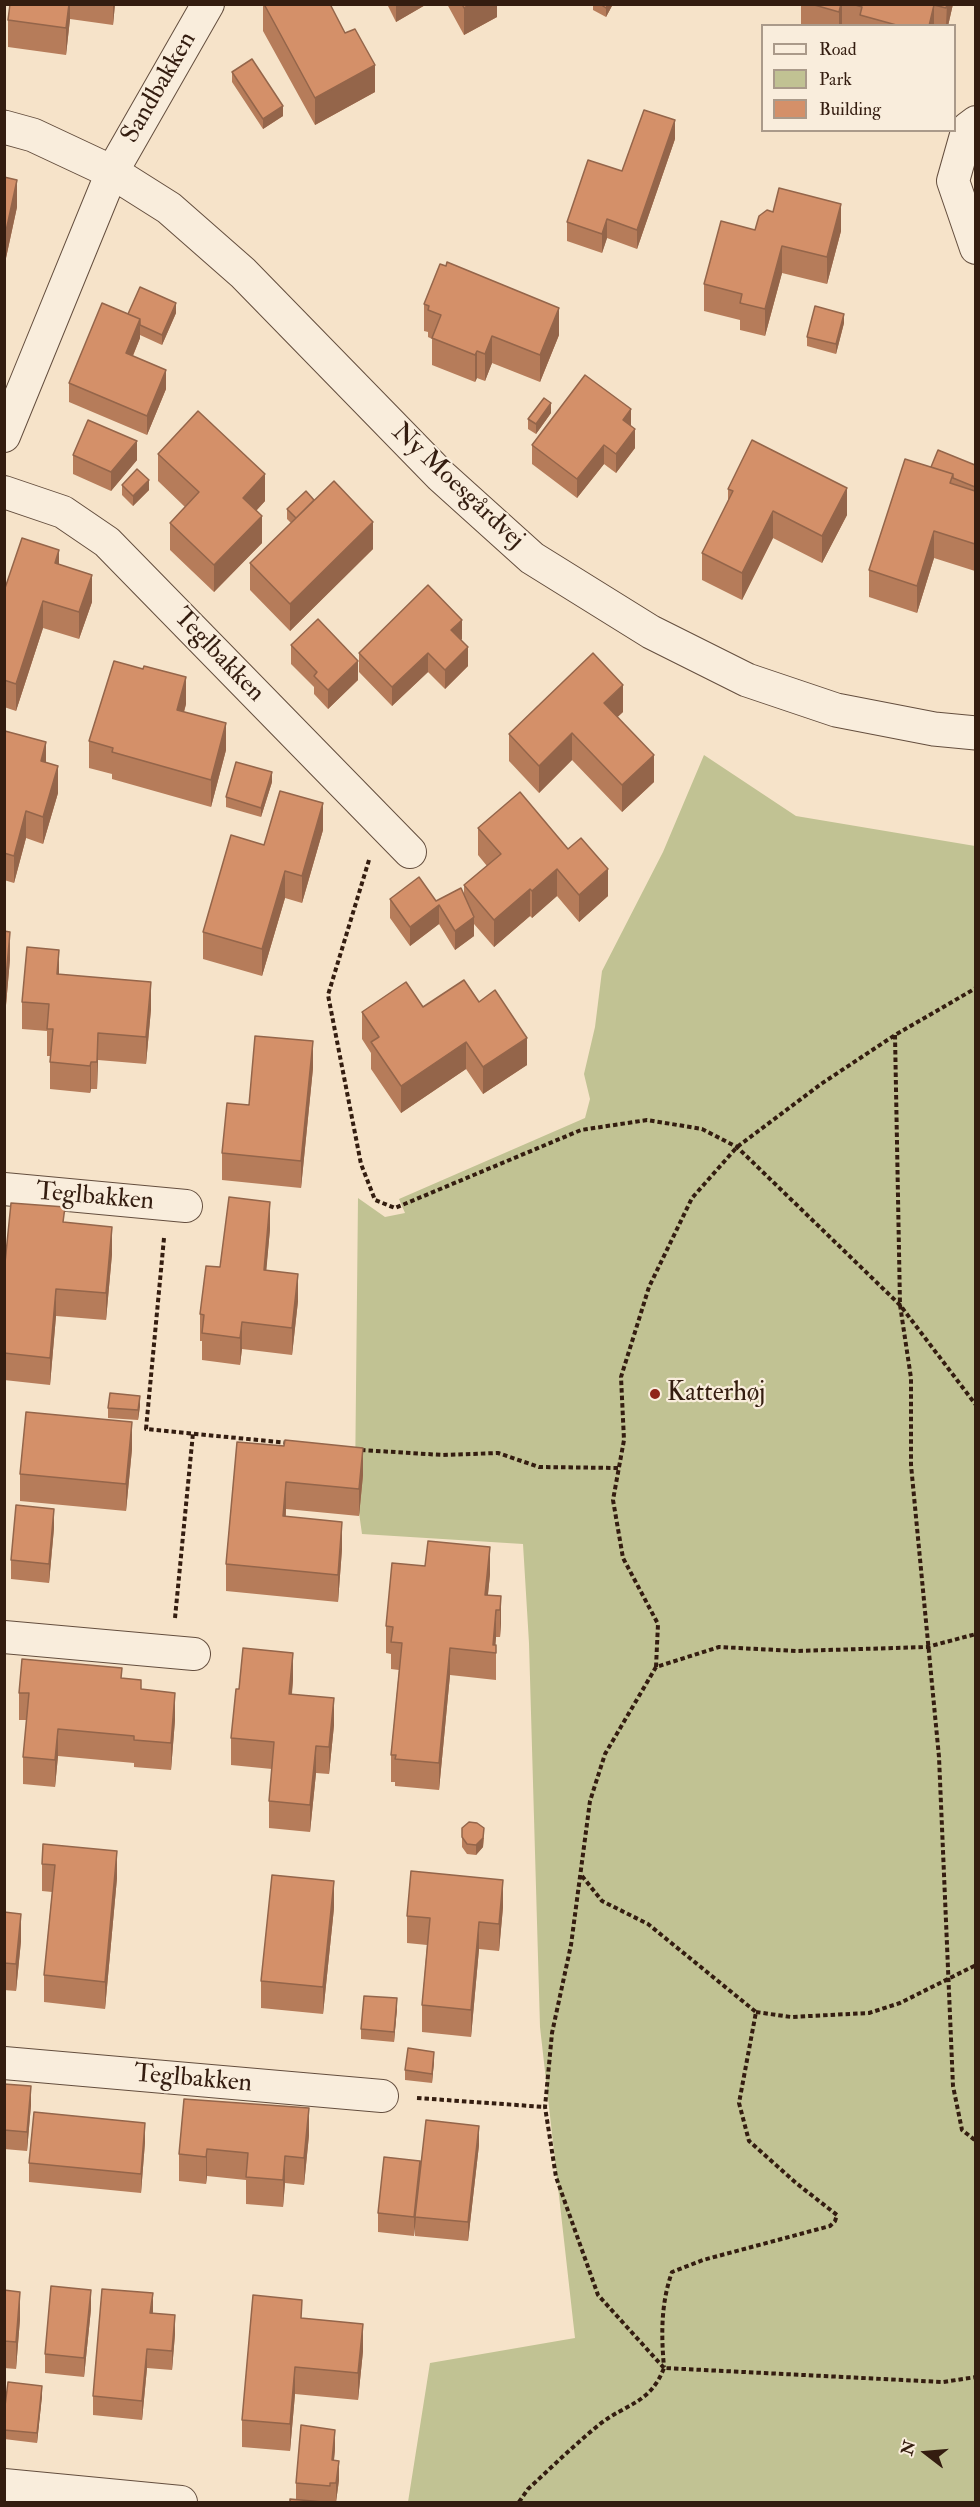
<!DOCTYPE html>
<meta charset="utf-8">
<style>
body{margin:0}
#map{position:relative;width:980px;height:2507px;overflow:hidden;background:#f6e3c9;font-family:"IM FELL Double Pica",serif}
canvas{display:block}
.frame{position:absolute;inset:0;border:6px solid #341d10;pointer-events:none}
.legend{position:absolute;left:761px;top:24px;width:195px;height:108px;box-sizing:border-box;background:#f9eddc;border:2px solid #aa9a8a;margin:0;padding:8px 10px;list-style:none;font-size:18px;color:#341d10}
.legend li{display:flex;align-items:center;gap:12px;height:30px}
.legend b{width:30px;border:2px solid #aa9a8a}
.north{position:absolute;left:896px;top:2423px;width:60px;height:60px;-webkit-text-stroke:4px #f9eddc;paint-order:stroke;rotate:286deg;font-size:16px;font-weight:700;line-height:24px;text-align:center;color:#341d10}
.north::after{content:'';display:block;margin:auto;width:21px;height:27px;background:#341d10;clip-path:polygon(50% 0,100% 100%,50% 72%,0 100%)}
</style>
<div id="map">
<canvas width="980" height="2507"></canvas>
<div class="frame"></div>
<ul class="legend">
<li><b style="height:8px;background:#f9eddc"></b>Road</li>
<li><b style="height:16px;background:#c1c293"></b>Park</li>
<li><b style="height:16px;background:#d49069"></b>Building</li>
</ul>
<div class="north">N</div>
</div>
<script>
const ctx = document.querySelector('canvas').getContext('2d');
ctx.lineJoin = 'round';
function fillPath(path, color) { ctx.fillStyle = color; ctx.fill(path, 'evenodd'); }
function stroke(path, color, width, dash) { ctx.strokeStyle = color; ctx.lineWidth = width; ctx.lineCap = dash ? 'butt' : 'round'; ctx.setLineDash(dash || []); ctx.stroke(path); }
function label(font, color, halo, rows, align = 'center') {
  ctx.font = font + ' "IM FELL Double Pica",serif'; ctx.lineWidth = 4.5; ctx.setLineDash([]); ctx.textBaseline = 'middle'; ctx.strokeStyle = halo; ctx.fillStyle = color; for (const [text, x, y, turn = 0] of rows) {
    ctx.save(); ctx.translate(x, y); ctx.rotate((+turn || 0) * Math.PI / 180); ctx.textAlign = isNaN(turn) ? turn : align; if (halo) ctx.strokeText(text, 0, 0); ctx.fillText(text, 0, 0); ctx.restore();
  }
}
fillPath(new Path2D(`
 M704,755l92,61 179,30v1656h-567l22,-139 145,-25 -35,-311 -11,-384 -6,-99 -161,-10 -7,-50 3,-286 27,19 20,-4 -6,-14 186,-81 5,-19 -6,-25 11,-47 7,-56 61,-119z`), '#c1c293');
const minor = new Path2D(`
 M976,122l-8,6 -15,53 23,67
 M4,436l108,-264 96,-168
 M4,492l59,20 44,30 303,310
 M4,1189l182,17
 M4,1637l190,17
 M4,2063l378,33
 M4,2485l177,17`);
const tertiary = new Path2D(`
 M4,127l29,8 79,37 57,36 74,65 198,203 91,82 119,74 96,48 89,30 98,19 42,4`);
stroke(minor, '#644e3e', 34);
stroke(tertiary, '#644e3e', 35);
stroke(new Path2D(`
 M369,860l-41,135 33,169 14,36 20,8 186,-78 66,-10 55,9 35,18 163,158 76,100
 M895,1035l5,270 11,73v87l28,292 14,329 9,44 14,11
 M164,1238l-18,191 142,14
 M361,1450l82,5 55,-2 41,14 80,1
 M175,1618l18,-185
 M656,1667l2,-43 -35,-66 -10,-58 11,-60 -3,-63 28,-90 43,-89 45,-51 84,-63 74,-49 81,-47
 M582,1876l20,25 46,23 108,88 -17,91 10,38 47,42 41,32 -2,6 -5,5 -127,34 -31,12c-11,31 -11,62 -8,95
 M756,2012l35,5 78,-4 31,-10 76,-38
 M417,2098l128,9
 M664,2368l-66,-73 -42,-118 -11,-70 7,-74 19,-88 19,-144 15,-47 51,-87 63,-20 77,4 131,-4 49,-13
 M519,2502l9,-13c24,-22 47,-45 72,-65 27,-21 50,-20 64,-56l279,14 33,-5`), '#341d10', 4, [4.5, 3]);
stroke(minor, '#f9eddc', 32);
stroke(tertiary, '#f9eddc', 33);
fillPath(new Path2D(`
 M10,4h105l-2,21 -43,-6 -4,36 -58,-8v-27z
 M263,4l112,88 -60,33 -52,-94z
 M387,4h40l-31,18z
 M447,4h50v13l-33,18z
 M593,4h20l-7,13 -13,-7z
 M801,4h152l-5,22h-147z
 M232,72l51,44 -20,13 -31,-47z
 M675,139l-38,110 -30,-11 -5,15 -35,-12v-19l55,-51z
 M4,177l13,30 -11,51h-2z
 M755,230l86,1 -14,53 -45,-11 -17,63 -25,-6v-10l-36,-9v-27z
 M424,304l135,31 -19,47 -48,-19 -7,18 -8,-3 -2,4 -43,-17v-26l-4,-2v-5l-4,-1z
 M176,313l-14,32 -22,-10v3l-7,18 33,33 -19,46 -78,-33v-19l59,-69z
 M844,323l-8,31 -29,-8v-9z
 M551,413l-15,21 -8,-5v-10z
 M631,425l4,23 -19,25 -12,-9 -27,34 -45,-34v-19z
 M158,454l107,47 -9,10 6,32 -48,49 -44,-42v-27l15,-16 -27,-26z
 M73,455l64,5 -26,31 -38,-17z
 M975,465v106l-41,-13 -17,55 -48,-16v-27l62,-103z
 M122,485l27,5 -16,16 -11,-11z
 M728,489l119,26 -25,48 -49,-25 -31,62 -40,-20v-27l26,-51z
 M314,500l59,49 -83,82 -40,-41v-27l41,-40 -4,-4v-10z
 M59,564l33,38 -13,37 -36,-11 -27,83 -12,-4v-116z
 M462,639l-1,1 7,26 -23,23 -17,-17 -36,34 -33,-34v-19z
 M291,645l67,35 -30,29 -14,-15v-7l-23,-23z
 M186,704l-2,8 42,38 -15,57 -99,-28v-5l-23,-6v-27z
 M623,712l-6,5 37,65 -32,30 -50,-52 -33,33 -30,-32v-27z
 M4,733l42,30 12,30 -15,51 -17,-6 -12,45 -10,-3z
 M272,782l-11,35 -35,-10v-10z
 M478,828l130,68 -29,26 -22,-26 -25,22 -2,-2 -36,31 -20,-23v12l-19,14 -16,-26 -29,22 -20,-28v-19l46,2 28,-7v-9l23,-19 -9,-11z
 M323,830l-21,73 -17,-5 -23,78 -59,-17v-27l61,-87z
 M4,931l6,28 -4,46h-2z
 M59,974l92,35 -5,55 -48,-4 -1,29h-6l-1,4 -40,-4v-33h-3v-25l-25,-2v-27z
 M479,1002l48,63 -44,29 -17,-25 -65,44 -30,-44v-16l-9,-14v-27z
 M313,1068l-12,120 -79,-8v-27l27,-48z
 M65,1223l47,31 -6,66 -50,-4 -6,69 -46,-5v-107z
 M270,1229l-4,41 32,31 -6,54 -50,-6 -2,16 -38,-5v-19h-2v-27l20,-47z
 M140,1406l-2,14 -30,-2v-10z
 M237,1442l126,33 -4,41 -73,-7v7l56,33 -4,53 -112,-11v-27z
 M132,1449l-6,62 -106,-10v-27z
 M54,1528l-5,55 -38,-4v-19z
 M425,1566l65,8 -2,21 13,1v27l-1,14h-4l-1,8h1v35l-46,-5 -11,115 -44,-4v-4h-4v-27l8,-85 -8,-1v-15l-5,-1v-27z
 M122,1679l19,10 34,31 -4,50 -37,-3v-4l-76,-7 -3,31 -32,-3v-27l4,-37h-8v-27z
 M293,1680l-1,14 42,31 -5,49 -13,-1 -6,59 -41,-4v-27l3,-32 -41,-4v-27l8,-49z
 M462,1837l22,1 -1,9 -7,8 -9,-1 -5,-7z
 M43,1844l74,34 -12,131 -61,-7v-27l8,-83 -10,-1v-27z
 M503,1907l-4,44 -20,-2 -8,88 -49,-5v-27l5,-60 -20,-2v-27z
 M334,1908l-11,106 -62,-6v-27z
 M4,1912l17,29 -5,50 -12,-1z
 M397,2008l-3,34 -33,-3v-10z
 M434,2061l-2,22 -27,-3v-10z
 M4,2084l27,21 -4,46 -23,-2z
 M184,2099l125,36 -5,50 -19,-2 -2,24 -37,-3v-24l-39,-4 -1,8 -27,-3v-27z
 M145,2142l-4,51 -112,-11v-19z
 M479,2145l-11,96 -53,-5v-18l-1,18 -36,-4v-19l42,-34z
 M4,2290l16,29 -4,50 -12,-1z
 M91,2309l-7,68 -39,-4v-19z
 M152,2313l23,21 -3,36 -25,-2 -5,52 -49,-5v-19z
 M302,2319l61,32 -5,49 -63,-6 -5,57 -48,-4v-27z
 M42,2396l-5,47 -33,-4v-25z
 M335,2449l-1,11 5,20 -3,22h-46l6,-2v-17z`), '#b67c5a');
fillPath(new Path2D(`
 M69,4h1v15l-4,36v-27z
 M113,4h2l-2,21z
 M396,4h31l-31,18z
 M471,4h26v13l-33,18v-27z
 M608,4h5l-7,13v-9z
 M841,4h1v22h-3v-14z
 M947,4h6l-5,22h-2z
 M934,5v21h-5z
 M375,65v27l-60,33v-27z
 M283,106v10l-20,13v-10z
 M675,120v19l-38,110v-19z
 M17,180v27l-11,51v-27z
 M841,204v27l-14,53v-27z
 M607,219v19l-5,15v-19z
 M782,246v27l-17,63v-27z
 M176,303v10l-14,32v-10z
 M559,308v27l-19,47v-27z
 M844,314v9l-8,31v-10z
 M140,319v19l-14,34v-19z
 M492,336v27l-7,18v-27z
 M477,351v27l-2,4v-27z
 M166,370v19l-19,46v-19z
 M551,403v10l-15,21v-10z
 M631,409v19l-8,-8z
 M635,429v19l-19,25v-19z
 M137,441v19l-26,31v-19z
 M604,445v19l-27,34v-19z
 M265,474v27l-22,24v-27z
 M149,480v10l-16,16v-10z
 M847,488v27l-25,48v-27z
 M773,511v27l-31,62v-27z
 M262,516v27l-48,49v-27z
 M373,522v27l-83,82v-27z
 M934,531v27l-17,55v-27z
 M59,550v27l-4,-14z
 M92,575v27l-13,37v-27z
 M43,601v27l-27,83v-27z
 M462,620v19l-11,10v-19z
 M468,647v19l-23,23v-19z
 M428,653v19l-36,34v-19z
 M358,661v19l-30,29v-19z
 M186,677v27l-9,33v-27z
 M623,685v27l-19,18v-27z
 M226,723v27l-15,57v-27z
 M572,733v27l-33,33v-27z
 M46,742v27l-5,-8z
 M654,755v27l-32,30v-27z
 M58,766v27l-15,51v-27z
 M272,772v10l-11,35v-9z
 M323,803v27l-21,73v-27z
 M26,811v27l-12,45v-27z
 M557,869v27l-25,22v-27z
 M608,869v27l-29,26v-27z
 M285,871v27l-23,78v-27z
 M530,889v27l-36,31v-27z
 M439,905v19l-29,22v-19z
 M474,917v19l-19,14v-19z
 M10,932v27l-4,46v-27z
 M59,950v27l-2,-3z
 M151,982v27l-5,55v-27z
 M98,1033v27l-1,29v-27z
 M527,1038v27l-44,29v-27z
 M313,1041v27l-12,120v-27z
 M466,1042v27l-65,44v-27z
 M91,1062v27l-1,4v-27z
 M270,1202v27l-6,68v-27z
 M112,1227v27l-6,66v-27z
 M298,1274v27l-6,54v-27z
 M56,1289v27l-6,69v-27z
 M242,1322v27l-2,16v-27z
 M140,1396v10l-2,14v-10z
 M132,1422v27l-6,62v-27z
 M363,1448v27l-4,41v-27z
 M286,1482v27l-3,34v-27z
 M54,1509v19l-5,55v-19z
 M342,1522v27l-4,53v-27z
 M490,1547v27l-5,48v-27z
 M501,1596v27l-1,14v-27z
 M496,1610v27l-1,16 -2,-8z
 M450,1648v27l-11,115v-27z
 M293,1653v27l-4,41v-27z
 M175,1693v27l-4,50v-27z
 M334,1698v27l-5,49v-27z
 M58,1729v27l-3,31v-27z
 M316,1746v27l-6,59v-27z
 M484,1828l-1,19 -7,8v-10z
 M117,1851v27l-12,131v-27z
 M503,1880v27l-4,44v-27z
 M334,1881v27l-11,106v-27z
 M21,1914v27l-5,50v-27z
 M479,1922v27l-8,88v-27z
 M397,1998v10l-3,34v-10z
 M434,2052v9l-2,22v-9z
 M31,2086v19l-4,46v-19z
 M309,2108v27l-5,50v-27z
 M145,2123v19l-4,51v-19z
 M479,2126v19l-11,96v-19z
 M207,2149v27l-1,8v-27z
 M285,2156v27l-2,24v-27z
 M420,2161v19l-6,56v-19z
 M91,2290v19l-7,68v-19z
 M20,2292v27l-4,50v-27z
 M153,2293v19l-3,20v-19z
 M175,2315v19l-3,36v-19z
 M363,2324v27l-5,49v-27z
 M147,2349v19l-5,52v-19z
 M295,2367v27l-5,57v-27z
 M42,2386v10l-5,47v-10z
 M335,2430v19l-3,30v-19z
 M339,2461v19l-3,22v-19z`), '#94654a');
const building = new Path2D(`
 M10,4h59l-3,24 -58,-8z
 M264,4h66l15,29 10,-4 20,36 -60,33z
 M462,4h9l-7,4z
 M600,4h8l-2,4z
 M811,4h30l-2,8z
 M852,4h95l-1,4 -12,-3 -5,21h-29l-40,-11 2,-8z
 M252,59l31,47 -20,13 -31,-47z
 M644,110l31,10 -38,110 -30,-11 -5,15 -35,-12 21,-62 34,11z
 M4,177l13,3 -11,51h-2z
 M779,188l62,16 -14,53 -45,-11 -17,63 -25,-6 2,-9 -38,-10 17,-63 34,9 4,-14 8,-6 6,2z
 M447,262l112,46 -19,47 -48,-19 -7,18 -8,-3 -2,4 -43,-17 9,-23 -13,-5 1,-4 -5,-2 16,-40 6,2z
 M140,287l36,16 -14,32 -22,-10v-6l-12,-5z
 M102,303l38,16 -14,34 40,17 -19,46 -78,-33z
 M815,306l29,8 -8,30 -29,-7z
 M585,375l46,34 -8,11 12,9 -19,25 -12,-9 -27,34 -45,-34z
 M544,398l7,5 -15,21 -8,-5z
 M198,411l67,63 -22,24 19,18 -48,49 -44,-42 29,-31 -41,-38z
 M88,420l49,21 -26,31 -38,-17z
 M752,440l95,48 -25,48 -49,-25 -31,62 -40,-20 31,-62 -5,-2z
 M938,450l37,15v22l-22,-9v-4l-22,-7z
 M905,459l48,15 -3,9 25,8v53l-41,-13 -17,55 -48,-16z
 M137,469l12,11 -16,16 -11,-11z
 M334,481l39,41 -83,82 -40,-41z
 M306,491l8,9 -18,18 -9,-9z
 M22,538l37,12 -4,13 37,12 -13,37 -36,-11 -27,83 -12,-4v-89z
 M428,585l34,35 -11,10 17,17 -23,23 -17,-17 -36,34 -33,-34z
 M318,619l40,42 -30,29 -14,-14 3,-4 -26,-27z
 M593,653l30,32 -19,18 50,52 -32,30 -50,-52 -33,33 -30,-32z
 M114,661l29,8 1,-3 42,11 -9,33 49,13 -15,57 -99,-28 1,-4 -24,-7z
 M5,731l41,11 -5,19 17,5 -15,51 -17,-6 -12,45 -10,-3z
 M236,762l36,10 -11,36 -35,-11z
 M280,791l43,12 -21,73 -17,-5 -23,78 -59,-17 28,-97 33,10z
 M520,792l48,57 13,-11 27,31 -29,26 -22,-26 -25,22 -2,-2 -36,31 -30,-35 37,-31 -23,-26z
 M419,877l17,24 25,-13 13,29 -19,14 -16,-26 -29,22 -20,-28z
 M4,931l6,1 -4,46h-2z
 M27,947l32,3 -2,24 94,8 -5,55 -48,-4 -1,29h-6l-1,4 -40,-4 3,-33h-6l2,-25 -27,-2z
 M464,980l15,22 16,-12 32,48 -44,29 -17,-25 -65,44 -30,-44 8,-5 -17,-25 44,-30 17,25z
 M255,1036l58,5 -12,120 -79,-8 5,-50 22,2z
 M229,1197l41,5 -6,68 34,4 -6,54 -50,-6 -2,16 -38,-5 2,-18 -4,-1 6,-48 14,1z
 M11,1203l54,4 -2,15 49,5 -6,66 -50,-4 -6,69 -46,-5v-80z
 M110,1393l30,3 -2,14 -30,-2z
 M26,1412l106,10 -6,62 -106,-10z
 M285,1440l78,8 -4,41 -73,-7 -3,34 59,6 -4,53 -112,-11 11,-122 47,4z
 M16,1505l38,4 -5,55 -38,-4z
 M428,1541l62,6 -5,48 16,1 -1,14h-4l-3,35h3v8l-46,-5 -11,115 -44,-4 1,-4h-5l11,-112 -11,-1 2,-15 -7,-1 6,-63 33,3z
 M243,1648l50,5 -4,41 45,4 -5,49 -13,-1 -6,59 -41,-4 5,-59 -43,-4 5,-49h3z
 M22,1659l100,9 -1,10 20,2v9l34,4 -4,50 -37,-3v-4l-76,-7 -3,31 -32,-3 6,-64h-10z
 M469,1822l8,1 7,5 -1,10 -7,7 -9,-1 -5,-7v-9z
 M43,1844l74,7 -12,131 -61,-7 11,-110 -13,-1z
 M411,1871l92,9 -4,44 -20,-2 -8,88 -49,-5 8,-87 -23,-2z
 M272,1875l62,6 -11,106 -62,-6z
 M4,1912l17,2 -5,50 -12,-1z
 M364,1996l33,2 -3,34 -33,-3z
 M408,2048l26,4 -2,22 -27,-4z
 M4,2084l27,2 -4,46 -23,-2z
 M184,2099l125,9 -5,50 -19,-2 -2,24 -37,-3 2,-24 -41,-4 -1,8 -27,-3z
 M34,2112l111,11 -4,51 -112,-11z
 M426,2120l53,6 -11,96 -53,-5z
 M384,2157l36,4 -6,56 -36,-4z
 M51,2286l40,4 -7,68 -39,-4z
 M102,2289l51,4 -3,20 25,2 -3,36 -25,-2 -5,52 -49,-5z
 M4,2290l16,2 -4,50 -12,-1z
 M253,2295l49,5 -1,18 62,6 -5,49 -63,-6 -5,57 -48,-4z
 M8,2382l34,4 -5,47 -33,-3v-16z
 M301,2425l34,5 -3,30 7,1 -3,22h-6v3l-34,-3z
 M290,2499l33,3h-33z`);
fillPath(building, '#d49069');
stroke(building, '#94654a', 1.5);
for (const [x, y, r, color] of [
 [655,1394,6,"#8f2418"]
]) { const dot = new Path2D(); dot.arc(x, y, r, 0, 2 * Math.PI); ctx.fillStyle = color; ctx.fill(dot); stroke(dot, '#f9eddc', 2); }
label('26px', '#341d10', '#f9eddc', [
 ["Sandbakken",160,88,-60],
 ["Ny Moesgårdvej",457,487,43],
 ["Teglbakken",218,656,46],
 ["Teglbakken",95,1198,5],
 ["Teglbakken",193,2080,5]
]);
label('26px', '#341d10', '#f9eddc', [
 ["Katterhøj",667,1394]
], 'left');
</script>
